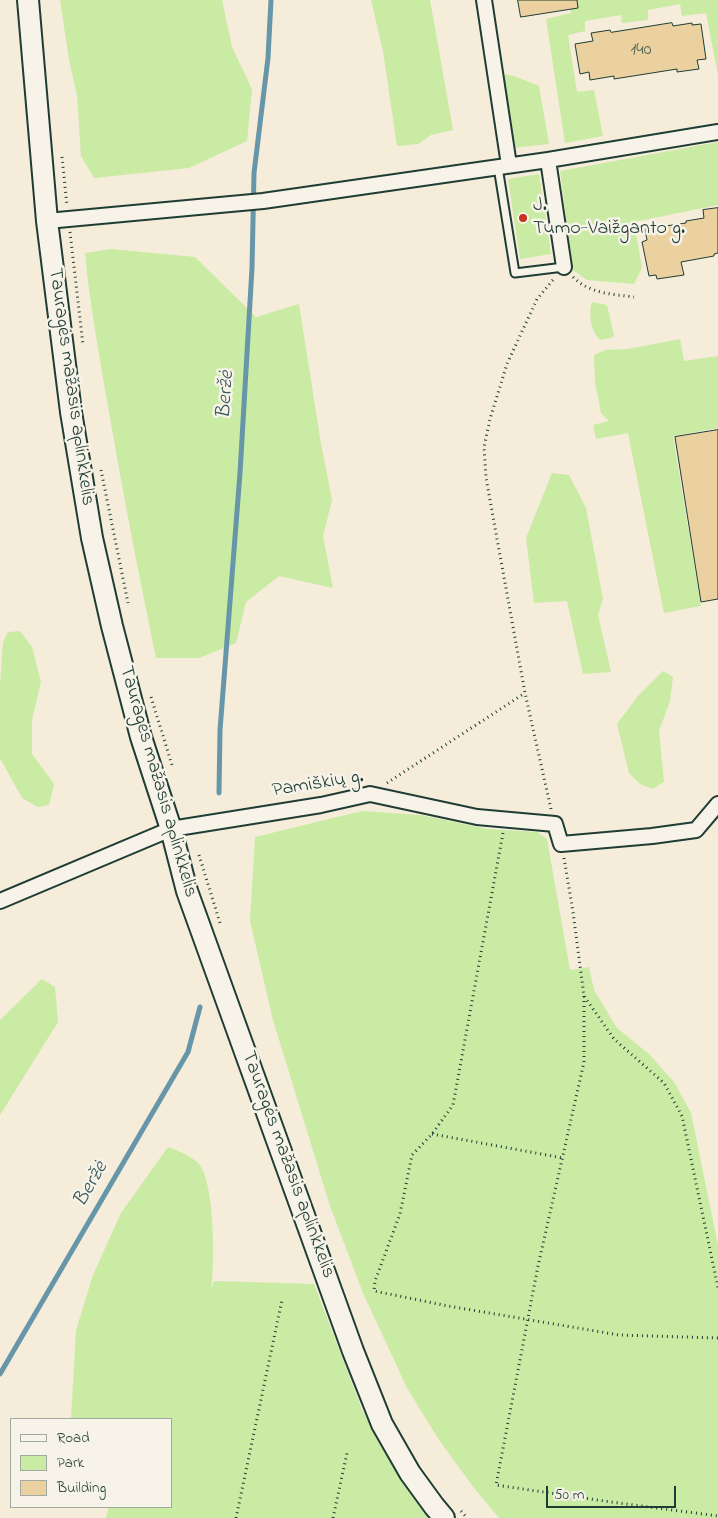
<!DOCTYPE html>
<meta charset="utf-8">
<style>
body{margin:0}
#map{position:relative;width:718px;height:1518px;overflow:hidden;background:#f5ecda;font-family:"Indie Flower",sans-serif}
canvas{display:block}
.legend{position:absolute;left:10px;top:1418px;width:162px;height:90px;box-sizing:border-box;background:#f7f3e8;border:1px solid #a1aaa0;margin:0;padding:6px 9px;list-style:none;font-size:15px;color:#1f3d34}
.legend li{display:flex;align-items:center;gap:10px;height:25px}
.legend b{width:25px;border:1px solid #a1aaa0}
.scale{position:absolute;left:546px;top:1486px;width:130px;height:22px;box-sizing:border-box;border:2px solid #1f3d34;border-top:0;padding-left:6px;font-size:15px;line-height:18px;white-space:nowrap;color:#1f3d34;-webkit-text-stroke:4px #f7f3e8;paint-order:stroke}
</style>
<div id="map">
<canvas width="718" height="1518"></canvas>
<ul class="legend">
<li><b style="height:6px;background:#f7f3e8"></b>Road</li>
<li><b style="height:14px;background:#c9eba4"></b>Park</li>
<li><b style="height:14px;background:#ebd0a0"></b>Building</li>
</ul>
<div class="scale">50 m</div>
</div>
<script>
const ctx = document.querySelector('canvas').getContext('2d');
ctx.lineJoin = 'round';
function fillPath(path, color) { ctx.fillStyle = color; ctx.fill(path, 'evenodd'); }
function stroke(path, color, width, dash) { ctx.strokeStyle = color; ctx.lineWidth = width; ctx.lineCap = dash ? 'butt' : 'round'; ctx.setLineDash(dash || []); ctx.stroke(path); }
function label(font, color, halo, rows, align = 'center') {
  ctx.font = font + ' "Indie Flower",sans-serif'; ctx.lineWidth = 5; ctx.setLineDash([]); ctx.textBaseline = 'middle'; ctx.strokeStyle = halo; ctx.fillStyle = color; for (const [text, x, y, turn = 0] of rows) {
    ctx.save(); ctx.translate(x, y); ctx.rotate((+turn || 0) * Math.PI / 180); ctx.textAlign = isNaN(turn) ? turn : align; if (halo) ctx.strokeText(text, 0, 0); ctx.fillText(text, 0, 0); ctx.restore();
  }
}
fillPath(new Path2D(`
 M60,0h162l10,47 20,42 -5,52 -58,27 -95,10 -13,-22 -4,-61 -8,-35z
 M371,0h59l23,130 -22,5 -13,9 -21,2 -14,-95z
 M569,0h149v75l-12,-62 -24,3 -2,-12 -32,6v10l-26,3 -1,-8 -36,6v10l-17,4 9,57 17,-2 9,46 -38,7 -19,-124 25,-6z
 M500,73l14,3 25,10 10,58 -36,4z
 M718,142v63l-84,17 8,46 -8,16 -47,-4 -14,-10 -13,-99z
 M539,174l12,80 -31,5 -12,-80z
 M111,249l84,8 61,60 43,-13 22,140 11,56 -9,36 10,52 -54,-12 -33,26 -10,41 -37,15h-43c-17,-82 -33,-164 -47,-246 -9,-53 -19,-105 -24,-159z
 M592,302l15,3 7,30 -3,3 -11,2c-9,-8 -12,-28 -8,-38z
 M680,339l4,22 34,-5v72l-45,8 28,170 -37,7 -36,-180 -32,6 -3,-14 16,-4 -8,-8 -6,-31 -1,-27 11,-5 23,-1z
 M552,473l17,2 17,33 17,91 -5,16 13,57 -28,2 -16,-73 -33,2 -8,-65z
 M20,631l12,16 9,35 -9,38v34l22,30 -5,21 -11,2 -16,-9 -22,-40v-73l3,-43 5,-10z
 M663,671l10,6 -3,24 -11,30 5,51 -12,7 -12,-5 -11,-11 -12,-49 21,-28z
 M362,811l58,4 68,14 49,3 10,7 23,131 19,-3 5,23 23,38 32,26 25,28 17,31 27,132v273h-219l-25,-30 -35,-48 -32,-52 -44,-95 -33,-87 -57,-186 -23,-99 5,-84z
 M42,979l13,8 3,35 -58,93v-95z
 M168,1147c10,4 22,8 30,16 17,16 17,104 13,128l3,-10 100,3 47,123 18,37 50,74h-323l3,-11h62v-88h-100l5,-89 17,-55 28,-62z`), '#c9eba4');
stroke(new Path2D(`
 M219,793l1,-63 20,-257 12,-205 2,-95 14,-115 3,-58
 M0,1374l188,-322 12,-45`), '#6796a9', 5);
const building = new Path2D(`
 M518,0h59l1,8 -57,9z
 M672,23l1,3 19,-3v2l9,-1 5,35 -9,1 2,9 -22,3v-3l-63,10v-3l-24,4 -1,-8 -9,2 -5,-30 18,-3 -2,-8 19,-3 1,2z
 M718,208v45l-4,1v2l-33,6 3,13 -27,4 -1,-4 -7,1 -7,-34 5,-2 -2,-11 41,-6v-2l18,-3 -1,-8z
 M718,430v169l-17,3 -26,-165z`);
fillPath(building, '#ebd0a0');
stroke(building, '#1f3d34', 1);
const lane = new Path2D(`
 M498,167l17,106 49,-6`);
const street = new Path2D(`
 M484,0l25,165
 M548,160l16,107
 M47,221l216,-20 285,-41 170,-28
 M0,901l171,-72 150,-24 49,-11 107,23 78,7 6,20 91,-8 44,-6 22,-26`);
const secondary = new Path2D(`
 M28,0l19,221 24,191 21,126 20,88 29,111 30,92 16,62 166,460 29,73 28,49 24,33 10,12`);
stroke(lane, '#1f3d34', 11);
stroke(street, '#1f3d34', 18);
stroke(secondary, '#1f3d34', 24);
stroke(new Path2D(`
 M62,157l5,49
 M70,232l13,113
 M573,277c17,17 39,17 61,20
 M101,470l27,133
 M151,697l21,68
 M387,783l138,-90
 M551,809l-26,-116 -39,-215 -2,-31 6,-28 17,-55 30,-65 16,-19
 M503,833l-50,272 -21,29 -20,21 -12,59 -25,67 -1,10 74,15 171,29 99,3
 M199,855l21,68
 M564,858l9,54 11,84 30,43 50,44 18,33 36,172
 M584,996v66l-46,204 -42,219 115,17 107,14
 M432,1134l131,24
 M461,1511l6,7
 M236,1518l46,-218
 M333,1518l14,-65`), '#1f3d34', 3, [1, 4]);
stroke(lane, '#f7f3e8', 7);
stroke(street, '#f7f3e8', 14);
stroke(secondary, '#f7f3e8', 20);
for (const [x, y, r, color] of [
 [523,218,5,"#c8321e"]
]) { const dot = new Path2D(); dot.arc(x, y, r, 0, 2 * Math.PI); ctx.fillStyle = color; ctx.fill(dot); stroke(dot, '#f7f3e8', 2); }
label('18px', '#52624f', null, [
 ["140",641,51]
]);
label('20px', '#1f3d34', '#f7f3e8', [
 ["J.",533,207],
 ["Tumo-Vaižganto g.",533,230]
], 'left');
label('20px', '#1f3d34', '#f7f3e8', [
 ["Tauragės mažasis aplinkkelis",70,387,82],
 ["Tauragės mažasis aplinkkelis",157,782,74],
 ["Pamiškių g.",318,785,-9],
 ["Tauragės mažasis aplinkkelis",287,1165,70]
]);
label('italic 21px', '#375b5b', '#f7f3e8', [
 ["Beržė",227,395,-86],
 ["Beržė",92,1185,-60]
]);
</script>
